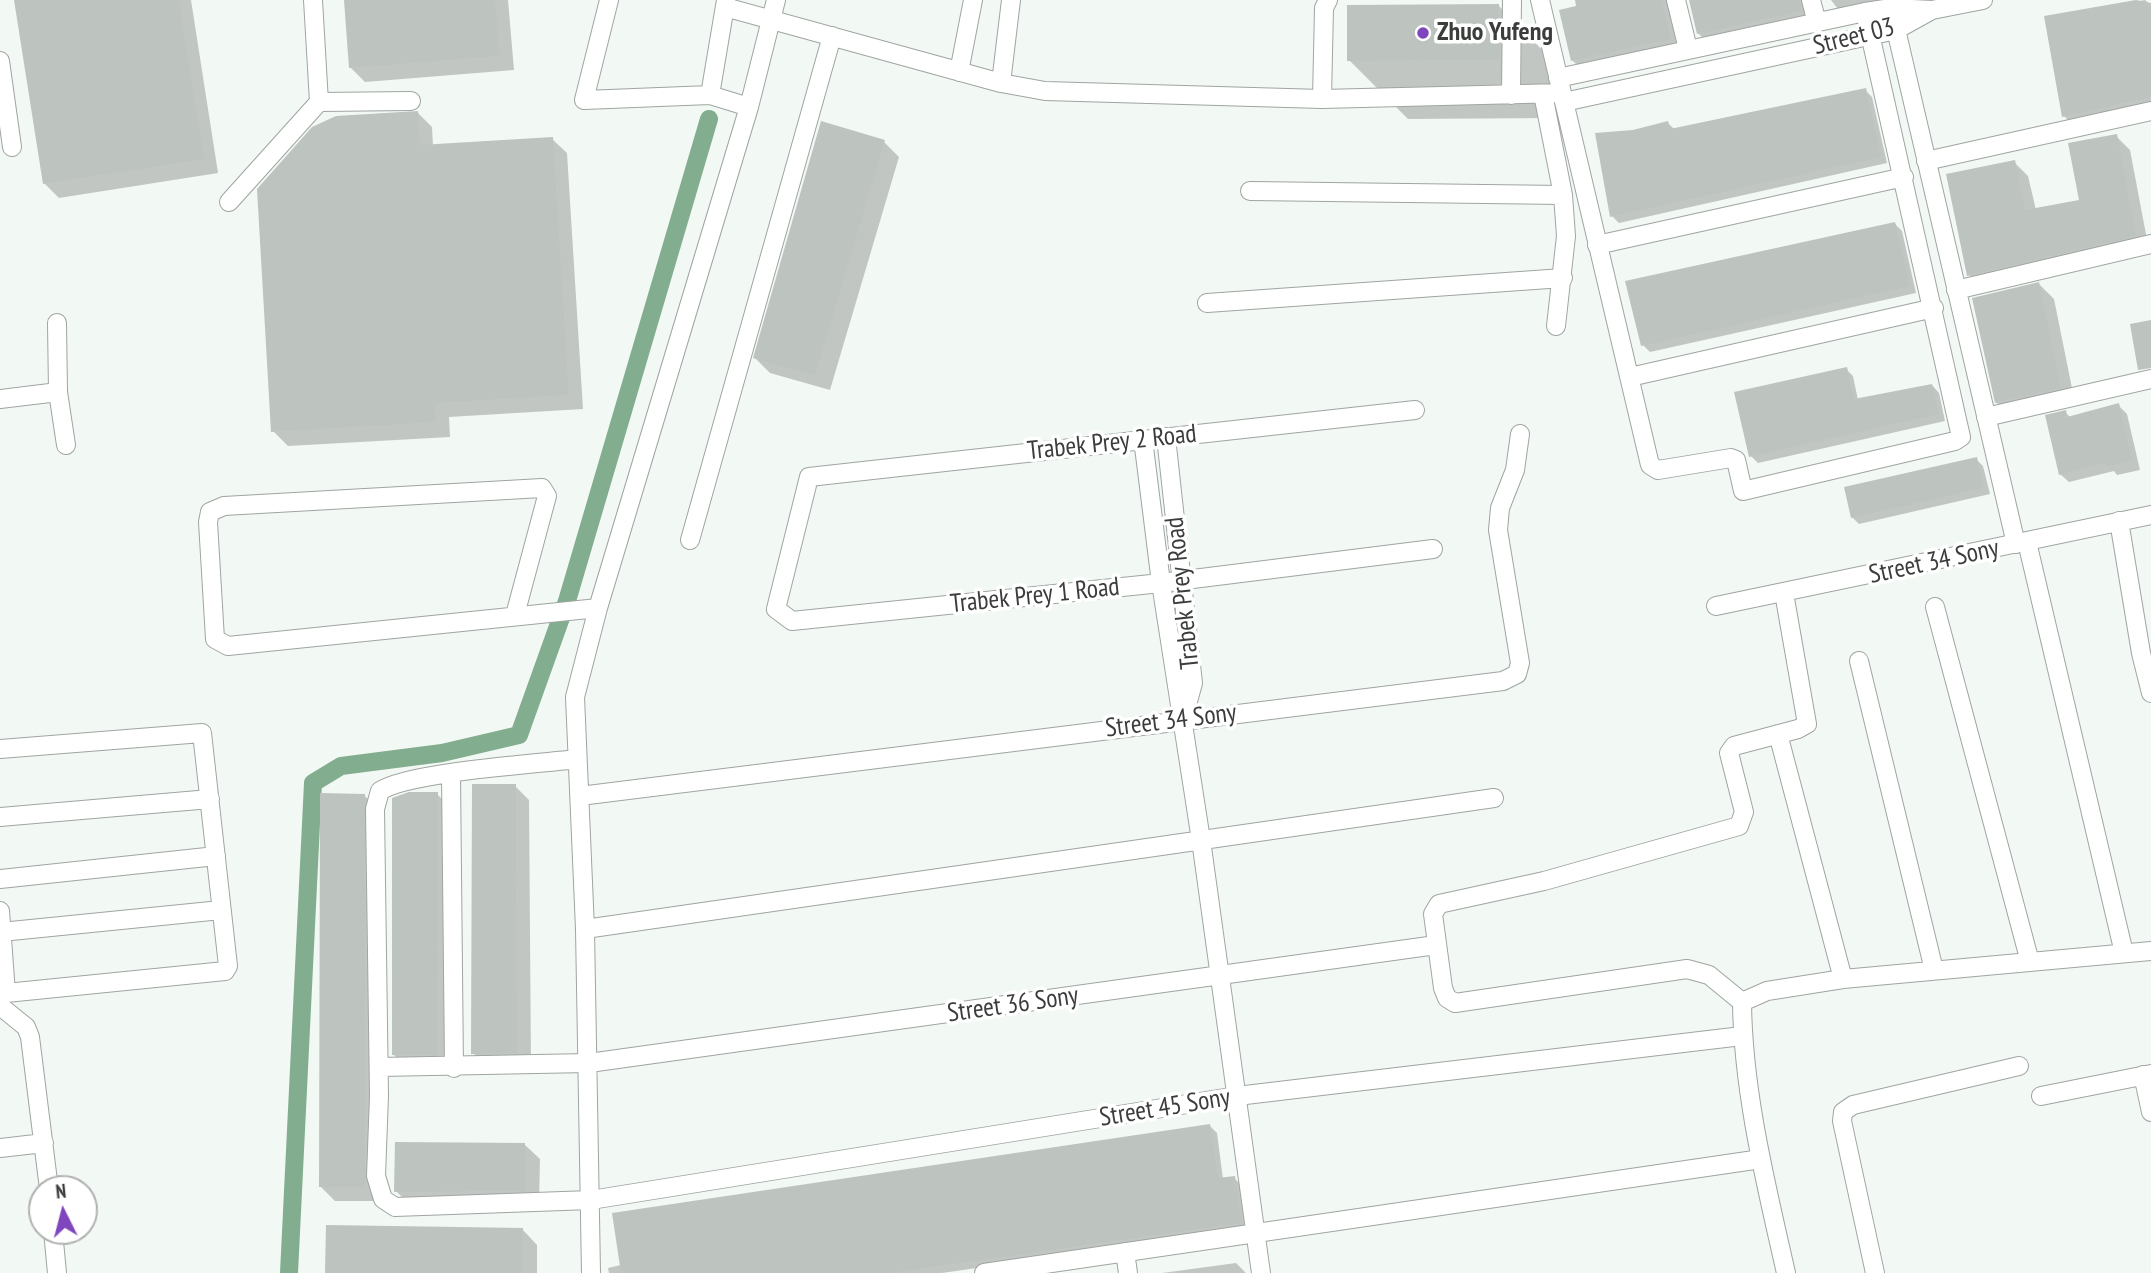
<!DOCTYPE html>
<style>
body{margin:0}
#map{position:relative;width:2151px;height:1273px;overflow:hidden;background:#f2f8f3;font-family:"PT Sans Narrow",sans-serif}
canvas{display:block}
.north{position:absolute;left:28px;top:1175px;width:70px;height:70px;box-sizing:border-box;background:#fff;border:2px solid #b1b1b1;border-radius:50%;rotate:354deg;font-size:19px;font-weight:700;line-height:28px;text-align:center;color:#3b3d3b}
.north::after{content:'';display:block;margin:auto;width:24px;height:32px;background:#8046bd;clip-path:polygon(50% 0,100% 100%,50% 72%,0 100%)}
</style>
<div id="map">
<canvas width="2151" height="1273"></canvas>
<div class="north">N</div>
</div>
<script>
const ctx = document.querySelector('canvas').getContext('2d');
ctx.lineJoin = 'round';
function fillPath(path, color) { ctx.fillStyle = color; ctx.fill(path, 'evenodd'); }
function stroke(path, color, width, dash) { ctx.strokeStyle = color; ctx.lineWidth = width; ctx.lineCap = dash ? 'butt' : 'round'; ctx.setLineDash(dash || []); ctx.stroke(path); }
function label(font, color, halo, rows, align = 'center') {
  ctx.font = font + ' "PT Sans Narrow",sans-serif'; ctx.lineWidth = 7; ctx.setLineDash([]); ctx.textBaseline = 'middle'; ctx.strokeStyle = halo; ctx.fillStyle = color; for (const [text, x, y, turn = 0] of rows) {
    ctx.save(); ctx.translate(x, y); ctx.rotate((+turn || 0) * Math.PI / 180); ctx.textAlign = isNaN(turn) ? turn : align; if (halo) ctx.strokeText(text, 0, 0); ctx.fillText(text, 0, 0); ctx.restore();
  }
}
fillPath(new Path2D(`
 M16,0h175l27,173 -159,25 -15,-15z
 M345,0h163l6,70 -149,12 -15,-15z
 M1577,0h90l10,46 -98,21 -7,-7z
 M1691,0h111l4,18 -101,22 -7,-7z
 M1831,0h49l-42,9z
 M2145,0l6,5v110l-72,16 -15,-15 -18,-98z
 M1499,6l58,59 1,53 -150,1 -59,-59z
 M1865,90l7,7 15,66 -268,60 -7,-7 21,-84 35,-9 6,6z
 M417,112l15,15 1,19 119,-7 15,14 16,256 -134,8 1,20 -162,9 -15,-15z
 M822,123l62,19 15,15 -69,233 -60,-17 -15,-15z
 M2116,136l14,14 19,100 -166,39 -14,-14 45,-113 14,14 8,34 45,-9z
 M1895,224l7,7 14,62 -266,59 -7,-7z
 M2039,284l15,15 21,104 -64,14 -15,-15z
 M1846,369l7,7 5,24 74,-15 7,8 6,28 -187,42 -7,-7z
 M2118,405l9,9 13,56 -23,5 -3,-4 -45,11 -9,-8 5,-62 6,6z
 M1976,459l7,7 7,28 -131,30 -7,-7z
 M515,786l14,14 2,267h-44l-14,-14z
 M437,794l15,15v260l-43,1 -15,-15z
 M364,795l15,15v391h-44l-15,-15z
 M1210,1126l7,7 6,46 11,-1 7,7 7,44 -306,44h-333l-1,-5z
 M525,1145l15,14 -1,46 -128,1 -15,-15z
 M523,1230l14,15v28h-210z
 M1236,1263l10,10h-84z`), '#0003');
stroke(new Path2D(`
 M289,1273l24,-490 28,-17 101,-13 77,-18 48,-134 142,-482`), '#82ad8e', 18);
fillPath(new Path2D(`
 M14,0h165l25,159 -161,25z
 M344,0h151l5,56 -151,12z
 M1575,0h87l9,39 -100,22 -12,-51 17,-4z
 M1689,0h111l2,11 -105,23z
 M2136,0l15,3v94l-89,20 -18,-101z
 M1499,4l1,56 -153,1v-56z
 M1866,88l15,69 -271,60 -15,-84 38,-3 35,-9 2,8z
 M418,111l2,34 133,-8 16,258 -134,8 1,19 -165,10 -14,-243 55,-62 24,-11z
 M821,121l64,19 -70,236 -62,-18z
 M2117,134l19,102 -169,40 -21,-102 69,-14 10,50 54,-10 -11,-57z
 M1895,222l15,64 -269,60 -16,-65z
 M2039,282l22,106 -66,15 -23,-105z
 M2151,320v48l-13,2 -8,-46z
 M1847,367l7,32 78,-15 7,30 -190,43 -15,-65z
 M2119,403l13,58 -25,6 -1,-4 -47,12 -14,-60 21,-5 1,7z
 M1977,457l7,31 -133,30 -7,-31z
 M472,784h44l1,269 -46,1z
 M409,792h29l-1,263h-45v-257z
 M320,793l45,1v393h-46z
 M1210,1124l8,54 17,-2 7,47 -352,50h-269l-9,-60z
 M395,1142l130,1v48l-131,1z
 M326,1225l197,3 -1,45h-197z`), '#bdc3be');
const minor = new Path2D(`
 M609,0l-25,100 126,-5 39,12
 M1540,0l110,465 8,5 73,-12 5,2 7,31 212,-50 6,-4 -96,-425
 M1676,0l12,49
 M1811,0l6,23
 M725,7l276,76 44,8 277,8 240,-6
 M1891,8l125,536
 M0,61l12,86
 M959,72l14,-72
 M1558,78l307,-66 26,-4 41,2 51,-10
 M1001,83l10,-83
 M1543,94l20,101 3,41 -10,90
 M710,95l16,-95
 M1511,95l1,-95
 M1322,99l2,-91 4,-8
 M319,102l92,-1
 M1564,102l332,-72 36,-20
 M1926,161l225,-50
 M1250,191l313,4
 M229,202l90,-100 -6,-102
 M1597,245l307,-68
 M1956,290l195,-46
 M1207,303l356,-25
 M1630,377l304,-69
 M58,392l8,53
 M0,399l58,-7 -1,-69
 M1415,410l-606,67 -33,132 16,12 369,-38 272,-34
 M1986,417l165,-38
 M1166,437l27,246 -8,29
 M1143,439l18,144 40,257 60,433
 M2119,521l22,132 10,40
 M690,540l142,-504
 M2027,542l97,411
 M1716,606l435,-91
 M1935,607l95,355
 M515,615l32,-119 -5,-8 -318,18 -14,6 -2,10 7,117 13,7 370,-38
 M1859,661l75,309
 M1778,734l65,245
 M0,749l202,-16 26,233 -3,5 -219,22 -6,5
 M577,759c-41,5 -169,13 -197,32l-5,18 4,287 -3,80 7,23 12,8 196,-7 646,-104 505,-60
 M451,774l3,294
 M580,796l923,-115 14,-7 3,-11 -22,-133 2,-22 15,-38 5,-36
 M0,817l210,-18
 M0,879l216,-23
 M0,911l6,82
 M585,929l909,-131
 M1,932l220,-22
 M1742,1002l-33,-27 -22,-6 -232,34 -8,-5 -4,-10 -10,-74 6,-10 105,-23 195,-55 5,-14 -15,-59 5,-7 64,-17 9,-5 -23,-131
 M1742,1002l25,-11 76,-12 308,-28
 M1742,1002c1,91 24,182 44,271
 M0,1006l26,21 4,10 19,152
 M379,1067l210,-4 847,-118
 M2143,1075l8,37
 M2041,1096l110,-22
 M0,1148l44,-5
 M53,1231l4,42
 M1125,1252l3,21
 M591,1273l-6,-344 -10,-232 23,-89 151,-501 27,-107
 M984,1273l777,-114
 M1875,1273l-33,-152 1,-9 10,-7 166,-39`);
stroke(minor, '#9fa5a0', 20);
stroke(minor, '#fff', 18);
for (const [x, y, r, color] of [
 [1423,33,7,"#8046bd"]
]) { const dot = new Path2D(); dot.arc(x, y, r, 0, 2 * Math.PI); ctx.fillStyle = color; ctx.fill(dot); stroke(dot, '#fff', 2.5); }
label('bold 26px', '#3b3d3b', '#fff', [
 ["Zhuo Yufeng",1437,33]
], 'left');
label('26px', '#3b3d3b', '#fff', [
 ["Street 03",1854,37,-14],
 ["Trabek Prey 2 Road",1112,443,-6],
 ["Street 34 Sony",1934,562,-12],
 ["Trabek Prey Road",1183,593,-96],
 ["Trabek Prey 1 Road",1035,596,-6],
 ["Street 34 Sony",1171,721,-7],
 ["Street 36 Sony",1013,1005,-8],
 ["Street 45 Sony",1165,1108,-9]
]);
</script>
